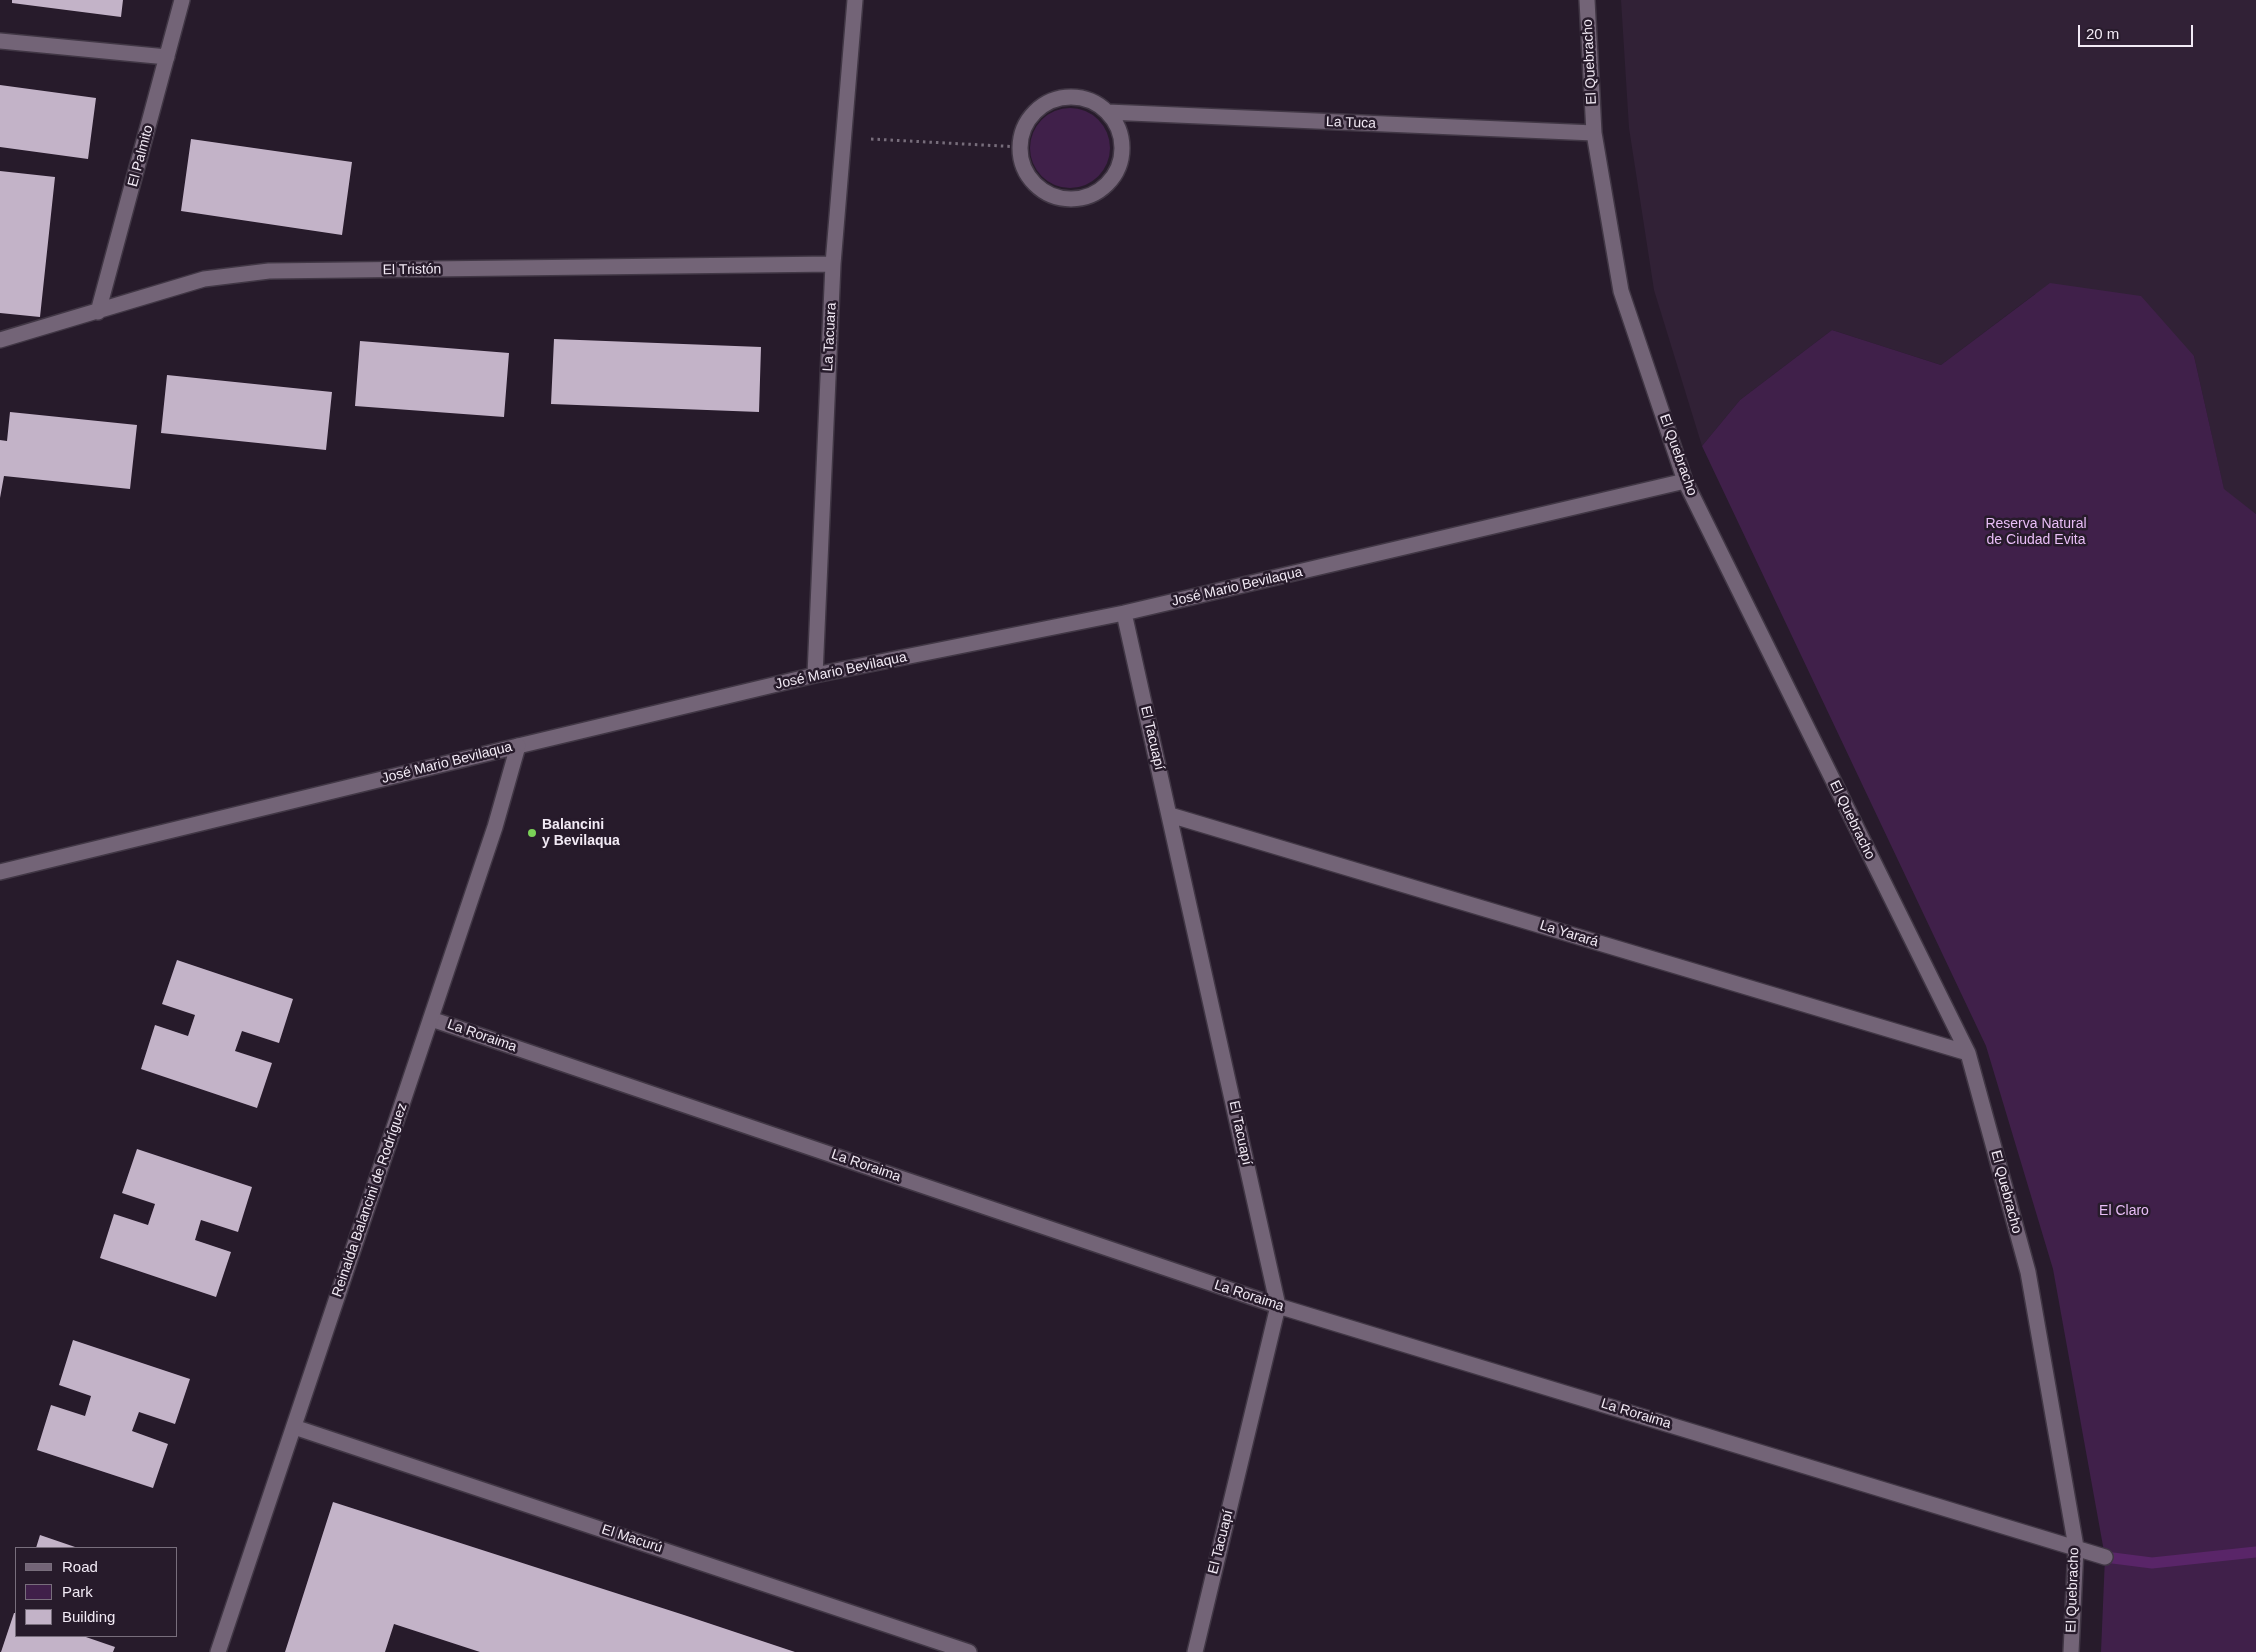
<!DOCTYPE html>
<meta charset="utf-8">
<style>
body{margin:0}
#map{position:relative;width:2256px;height:1652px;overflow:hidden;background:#271b2b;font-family:Arial,sans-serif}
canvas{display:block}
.legend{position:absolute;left:15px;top:1547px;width:162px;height:90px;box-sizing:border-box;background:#271b2b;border:1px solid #786e7c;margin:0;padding:6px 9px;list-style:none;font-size:15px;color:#f2eaf5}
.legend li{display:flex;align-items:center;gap:10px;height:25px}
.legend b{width:25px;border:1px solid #786e7c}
.scale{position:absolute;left:2078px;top:25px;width:115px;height:22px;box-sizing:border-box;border:2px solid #f2eaf5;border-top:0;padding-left:6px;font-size:15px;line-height:18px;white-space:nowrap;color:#f2eaf5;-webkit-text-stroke:4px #271b2b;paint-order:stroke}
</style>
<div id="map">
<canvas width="2256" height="1652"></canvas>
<ul class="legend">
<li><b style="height:6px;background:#736477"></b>Road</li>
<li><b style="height:14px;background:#40204a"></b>Park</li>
<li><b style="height:14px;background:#c3b3c8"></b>Building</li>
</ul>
<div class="scale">20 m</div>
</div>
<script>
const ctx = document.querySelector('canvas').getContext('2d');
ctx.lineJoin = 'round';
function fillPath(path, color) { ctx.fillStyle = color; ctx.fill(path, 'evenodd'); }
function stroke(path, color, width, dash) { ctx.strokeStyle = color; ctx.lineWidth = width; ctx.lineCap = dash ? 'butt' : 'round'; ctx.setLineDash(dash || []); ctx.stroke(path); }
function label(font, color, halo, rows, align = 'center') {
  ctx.font = font + ' Arial,sans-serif'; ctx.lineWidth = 5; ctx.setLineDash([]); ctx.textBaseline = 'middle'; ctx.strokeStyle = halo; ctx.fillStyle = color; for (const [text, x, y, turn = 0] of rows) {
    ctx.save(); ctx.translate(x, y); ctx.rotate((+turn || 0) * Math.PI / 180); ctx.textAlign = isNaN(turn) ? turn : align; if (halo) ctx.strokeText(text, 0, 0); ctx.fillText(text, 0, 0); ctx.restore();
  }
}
fillPath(new Path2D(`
 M1621,0h635v514l-32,-24 -30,-134 -159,-62 -94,71 -109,-35 -92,70 -38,46 -48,-156 -25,-162z`), '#312136');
fillPath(new Path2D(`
 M1030 148a40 40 0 1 1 80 0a40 40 0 1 1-80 0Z
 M2050,283l91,13 53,60 30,133 32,25v1138h-155l4,-95 -52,-288 -67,-223 -284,-600 38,-46 92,-70 109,35z`), '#40204a');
stroke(new Path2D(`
 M2105,1557l47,6 104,-11`), '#592568', 11);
fillPath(new Path2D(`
 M12,0h111l-2,17 -109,-14z
 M0,85l96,13 -8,61 -88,-12z
 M191,139l161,23 -10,73 -161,-24z
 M0,171l55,6 -15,140 -40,-4z
 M554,339l207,8 -2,65 -208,-8z
 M360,341l149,12 -5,64 -149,-11z
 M167,375l165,17 -6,58 -165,-17z
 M10,412l127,13 -7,64 -126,-13 -4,22v-58l7,1z
 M177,960l116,39 -14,44 -37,-12 -7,20 37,12 -15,45 -116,-39 14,-44 33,11 7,-21 -33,-11z
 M137,1149l115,38 -14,45 -37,-12 -6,20 36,12 -15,45 -116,-39 14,-44 34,11 7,-21 -33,-11z
 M73,1340l117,39 -15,45 -36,-12 -7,19 36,13 -15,44 -116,-38 14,-45 34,11 6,-20 -32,-11z
 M333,1502l351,113 111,37h-315l-86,-28 -9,28h-100z
 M40,1535l38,13h-42z
 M14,1613h2v23h67l32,11 -2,5h-112z`), '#c3b3c8');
const street = new Path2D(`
 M1587,0l7,133 27,158 64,190 283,572 60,219 48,275 -5,105
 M0,41l167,16
 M1020 148a51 51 0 1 1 102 0a51 51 0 1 1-102 0Z
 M1107,112l487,21
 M98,312l84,-312
 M0,340l204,-61 65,-8 564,-7
 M1124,613l154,693 -83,346
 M815,675l18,-411 22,-264
 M518,746l297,-71 309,-62 561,-132
 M1170,815l798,238
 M431,1019l847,287 827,251
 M294,1427l675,225`);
const secondary = new Path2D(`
 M0,872l518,-126 -23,81 -277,825`);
stroke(street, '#413745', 18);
stroke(secondary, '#413745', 18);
stroke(new Path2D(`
 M871,139l149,8`), '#776d7b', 3, [2.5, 4]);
stroke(street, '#736477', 15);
stroke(secondary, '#736477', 15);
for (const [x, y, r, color] of [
 [532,833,5,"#7ad157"]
]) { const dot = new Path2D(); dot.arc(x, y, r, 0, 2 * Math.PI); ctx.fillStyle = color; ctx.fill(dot); stroke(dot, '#271b2b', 2); }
label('14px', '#f2eaf5', '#271b2b', [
 ["El Quebracho",1590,62,-93],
 ["La Tuca",1351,123,2],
 ["El Palmito",141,156,-75],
 ["El Tristón",412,270,-1],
 ["La Tacuara",830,337,-87],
 ["El Quebracho",1678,455,70],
 ["José Mario Bevilaqua",1237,587,-13],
 ["José Mario Bevilaqua",841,671,-12],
 ["El Tacuapí",1152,738,77],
 ["José Mario Bevilaqua",447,763,-14],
 ["El Quebracho",1852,820,64],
 ["La Yarará",1569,934,17],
 ["La Roraima",482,1036,19],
 ["El Tacuapí",1240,1133,78],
 ["La Roraima",866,1166,19],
 ["El Quebracho",2006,1192,75],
 ["Reinalda Balancini de Rodríguez",370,1200,-71],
 ["La Roraima",1249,1296,18],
 ["La Roraima",1636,1414,17],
 ["El Macurú",632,1539,18],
 ["El Tacuapí",1221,1542,-76],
 ["El Quebracho",2073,1590,-88]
]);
label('14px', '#e9bef7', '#271b2b', [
 ["Reserva Natural",2036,524],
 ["de Ciudad Evita",2036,540],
 ["El Claro",2124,1211]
]);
label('bold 14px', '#f2eaf5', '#271b2b', [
 ["Balancini",542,825],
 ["y Bevilaqua",542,841]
], 'left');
</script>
